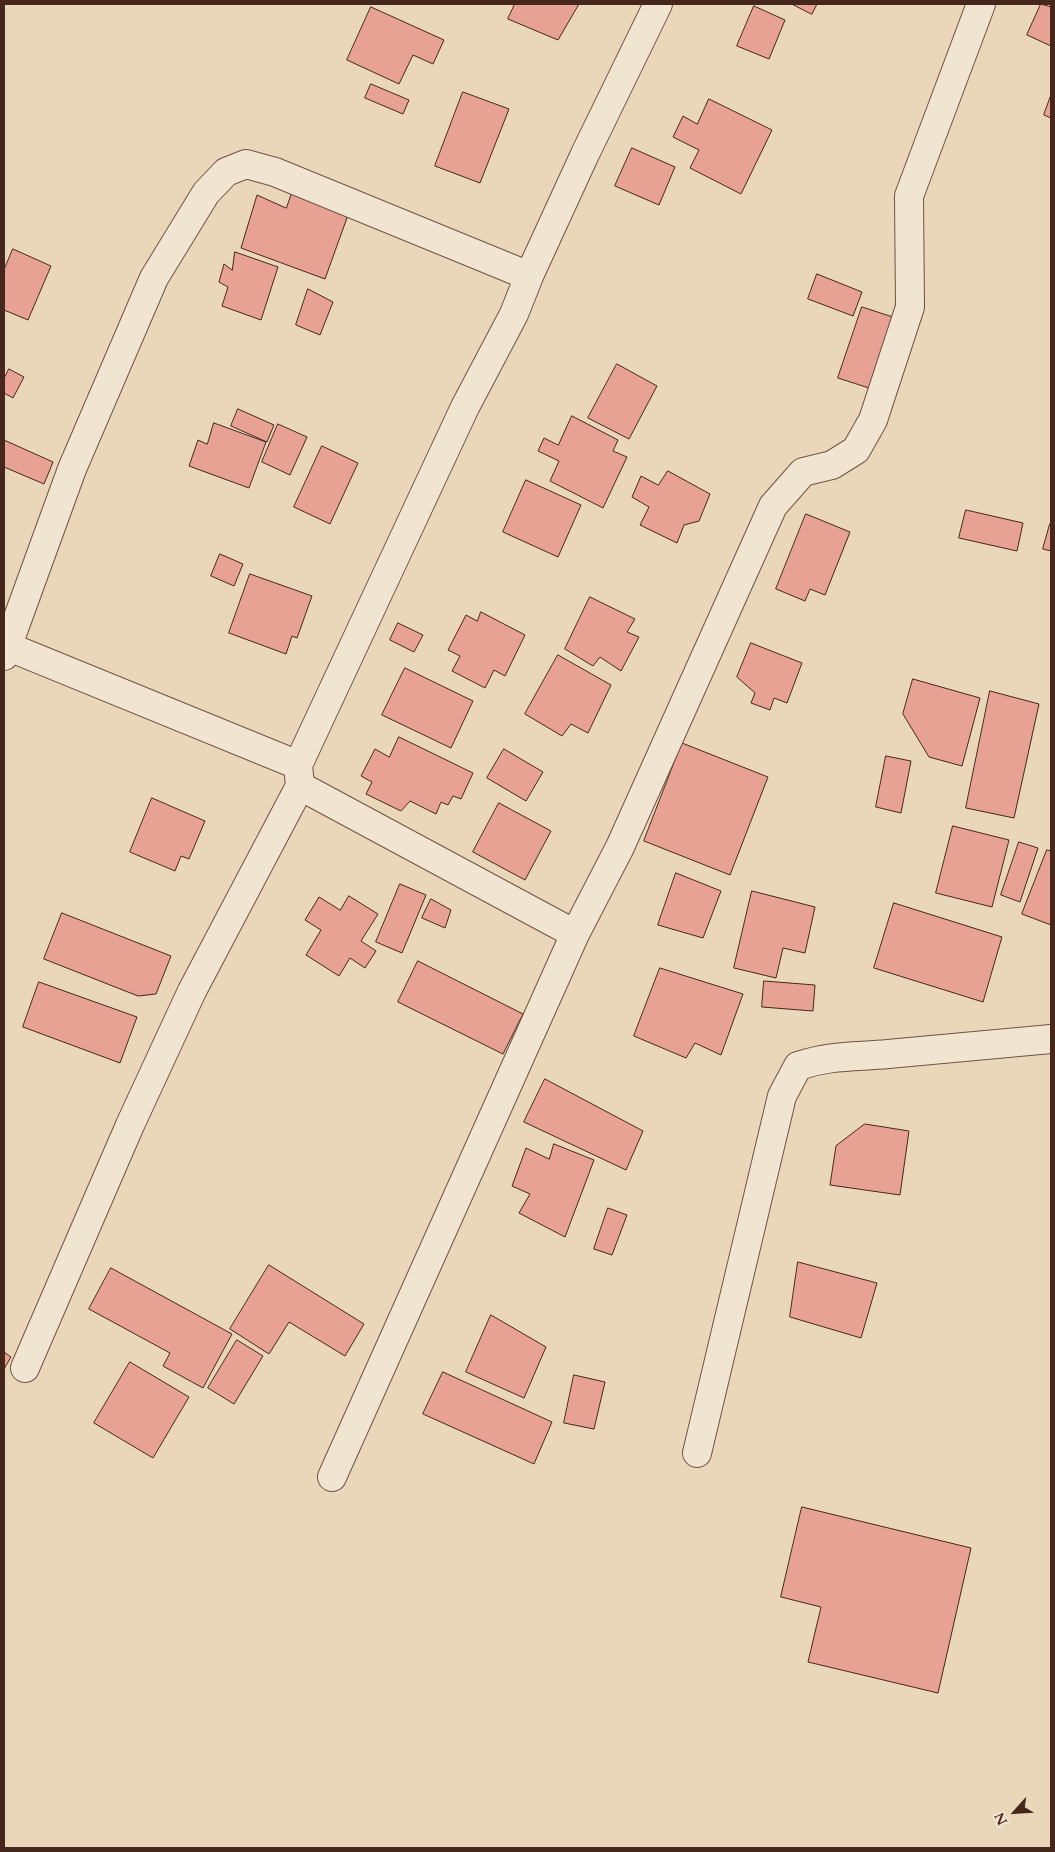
<!DOCTYPE html>
<style>
body{margin:0}
#map{position:relative;width:1055px;height:1852px;overflow:hidden;background:#ead7ba;font-family:Cardo,serif}
canvas{display:block}
.frame{position:absolute;inset:0;border:5px solid #46271b;pointer-events:none}
.north{position:absolute;left:990px;top:1787px;width:50px;height:50px;-webkit-text-stroke:4px #f1e5d2;paint-order:stroke;rotate:244deg;font-size:14px;font-weight:700;line-height:20px;text-align:center;color:#46271b}
.north::after{content:'';display:block;margin:auto;width:18px;height:22px;background:#46271b;clip-path:polygon(50% 0,100% 100%,50% 72%,0 100%)}
</style>
<div id="map">
<canvas width="1055" height="1852"></canvas>
<div class="frame"></div>
<div class="north">N</div>
</div>
<script>
const ctx = document.querySelector('canvas').getContext('2d');
ctx.lineJoin = 'round';
function fillPath(path, color) { ctx.fillStyle = color; ctx.fill(path, 'evenodd'); }
function stroke(path, color, width, dash) { ctx.strokeStyle = color; ctx.lineWidth = width; ctx.lineCap = dash ? 'butt' : 'round'; ctx.setLineDash(dash || []); ctx.stroke(path); }
const building = new Path2D(`
 M515,4h64l-21,36 -50,-21z
 M792,4h25l-5,10z
 M1041,4l10,3v39l-24,-11z
 M754,6l31,14 -16,39 -32,-13z
 M371,7l73,33 -11,24 -20,-9 -14,29 -52,-24z
 M371,84l38,16 -6,14 -38,-16z
 M463,92l46,17 -29,74 -45,-17z
 M1051,95v23l-7,-3z
 M709,99l63,31 -31,64 -51,-26 9,-18 -26,-13 10,-21 14,8z
 M632,148l43,19 -16,38 -44,-19z
 M292,193l56,22 -23,64 -84,-31 16,-53 29,13z
 M13,249l38,17 -23,54 -24,-10v-40z
 M235,252l43,15 -17,53 -39,-14 6,-19 -9,-5 5,-18 8,6z
 M817,274l45,18 -9,24 -45,-17z
 M308,289l25,13 -13,33 -24,-10z
 M862,307l37,12 -24,71 -37,-12z
 M617,364l40,22 -28,53 -41,-21z
 M9,369l15,8 -11,21 -9,-5v-14z
 M238,409l36,16 -7,17 -36,-16z
 M572,416l46,24 -5,11 14,6 -24,51 -53,-27 9,-20 -21,-10 6,-13 14,7z
 M214,423l52,19 -17,46 -60,-22 9,-26 9,4z
 M278,424l29,13 -17,38 -28,-13z
 M4,440l49,22 -9,22 -40,-17z
 M322,446l36,17 -28,61 -36,-17z
 M668,471l42,23 -11,27 -15,4 -7,18 -37,-18 9,-18 -17,-10 9,-21 17,9z
 M526,480l55,25 -23,52 -55,-25z
 M966,510l57,13 -6,28 -58,-13z
 M806,514l44,18 -25,63 -15,-6 -5,12 -29,-12z
 M1050,524l1,1v26l-8,-2z
 M220,554l23,10 -9,22 -23,-10z
 M250,574l62,22 -15,42 -5,-2 -6,18 -57,-21z
 M590,597l45,22 -8,13 12,5 -18,34 -21,-14 -7,9 -28,-17z
 M481,612l44,23 -20,41 -11,-6 -9,18 -33,-17 8,-15 -12,-6 18,-35 11,6z
 M398,623l25,12 -9,17 -24,-12z
 M751,643l51,20 -15,40 -13,-5 -4,12 -19,-7 4,-10 -18,-16z
 M558,655l53,30 -23,48 -17,-9 -9,12 -37,-22z
 M405,668l68,33 -22,47 -69,-33z
 M913,679l67,19 -18,68 -33,-9 -26,-43z
 M990,691l49,13 -25,114 -48,-10z
 M399,737l74,36 -12,26 -8,-3 -5,9 -7,-3 -5,12 -26,-13 -9,10 -35,-17 6,-12 -11,-6 14,-27 14,8z
 M682,743l86,34 -38,98 -86,-34z
 M504,749l39,23 -17,29 -39,-23z
 M886,756l25,5 -10,52 -25,-6z
 M152,798l53,23 -16,38 -8,-3 -6,15 -45,-19z
 M499,803l52,28 -26,49 -52,-28z
 M953,826l56,14 -17,67 -56,-14z
 M1019,842l19,6 -18,54 -19,-7z
 M1047,850l4,1v74l-29,-11z
 M676,873l45,18 -18,47 -45,-13z
 M400,884l26,11 -24,58 -26,-11z
 M752,891l63,16 -10,46 -22,-5 -7,30 -42,-10z
 M349,896l29,18 -17,27 15,10 -11,17 -15,-10 -11,18 -33,-21 15,-25 -16,-10 14,-23 21,13z
 M431,899l20,11 -6,18 -23,-10z
 M894,903l108,34 -19,65 -109,-34z
 M62,913l109,43 -15,38 -18,2 -94,-37z
 M418,961l105,53 -20,40 -105,-52z
 M660,968l83,26 -22,61 -26,-12 -9,15 -52,-22z
 M764,981l51,4 -2,26 -51,-4z
 M39,982l98,35 -17,46 -97,-36z
 M545,1079l98,52 -17,39 -102,-48z
 M865,1124l44,7 -9,64 -70,-10 6,-39z
 M554,1144l40,16 -29,77 -46,-24 11,-19 -18,-8 14,-38 23,11z
 M608,1208l19,7 -15,40 -18,-6z
 M798,1262l79,21 -16,55 -71,-21z
 M269,1265l95,59 -19,32 -56,-34 -20,32 -39,-25z
 M111,1268l121,66 -29,54 -40,-22 7,-13 -81,-44z
 M491,1315l55,32 -22,51 -58,-26z
 M237,1340l26,16 -29,48 -26,-16z
 M4,1352l7,5 -7,12z
 M130,1362l59,35 -36,61 -59,-35z
 M443,1372l109,50 -18,42 -111,-50z
 M574,1375l31,7 -11,47 -30,-6z
 M802,1507l169,41 -33,145 -130,-31 13,-55 -40,-10z`);
fillPath(building, '#e7a294');
stroke(building, '#46271b', 1);
const minor = new Path2D(`
 M4,645l294,120
 M4,656l68,-187 82,-191 52,-85 20,-21 20,-8 29,8 254,104
 M300,786l275,148
 M25,1368l105,-243 62,-134 108,-205 -2,-21 167,-358 49,-93 15,-38 56,-122 73,-150
 M697,1453l85,-357 16,-30c32,-11 57,-9 90,-12 54,-5 109,-10 163,-15
 M332,1477l243,-543 45,-87 153,-341 30,-34 29,-7 24,-15 17,-30 37,-113 -1,-111 72,-192`);
stroke(minor, '#6f5343', 30);
stroke(minor, '#f1e5d2', 28);
</script>
